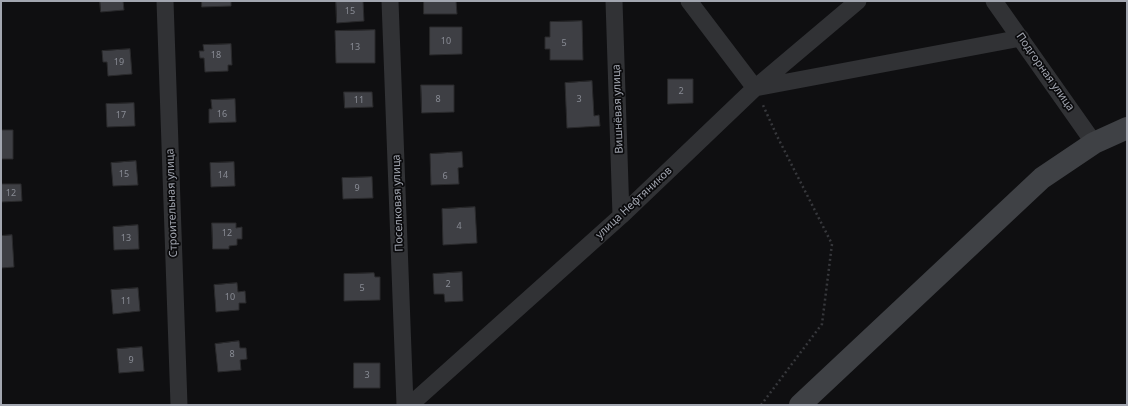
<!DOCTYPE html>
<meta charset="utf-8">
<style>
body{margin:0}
#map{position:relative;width:1128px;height:406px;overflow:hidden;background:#0f0f11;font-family:"Noto Sans",sans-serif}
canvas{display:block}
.frame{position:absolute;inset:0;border:2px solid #a2a6b0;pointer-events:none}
</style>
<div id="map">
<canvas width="1128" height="406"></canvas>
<div class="frame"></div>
</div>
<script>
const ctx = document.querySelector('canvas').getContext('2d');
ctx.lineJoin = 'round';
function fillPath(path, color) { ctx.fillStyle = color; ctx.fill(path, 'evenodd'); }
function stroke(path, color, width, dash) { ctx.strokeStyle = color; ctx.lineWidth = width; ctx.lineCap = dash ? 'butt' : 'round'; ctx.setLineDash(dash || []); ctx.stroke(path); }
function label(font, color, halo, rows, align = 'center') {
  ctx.font = font + ' "Noto Sans",sans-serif'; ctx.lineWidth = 3.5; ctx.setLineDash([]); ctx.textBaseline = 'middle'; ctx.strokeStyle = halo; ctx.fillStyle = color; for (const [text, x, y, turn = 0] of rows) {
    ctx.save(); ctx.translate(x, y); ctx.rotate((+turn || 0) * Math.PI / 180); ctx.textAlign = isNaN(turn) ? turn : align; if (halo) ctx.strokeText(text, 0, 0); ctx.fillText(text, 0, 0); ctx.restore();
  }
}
const building = new Path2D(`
 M100,1h23l1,9 -23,2z
 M202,1h29v5l-29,1z
 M336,1h27l1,20 -27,2z
 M424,1h32l1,13h-33z
 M582,21l1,39h-33v-11h-5v-12h5v-15z
 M430,27h32v27l-32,1z
 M375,30v33h-39l-1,-32z
 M231,44l1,21h-4v6l-23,1 -1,-14h-4l-1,-7h5l-1,-6z
 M130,49l2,25 -24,2 -1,-14h-4l-1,-11z
 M668,79h25v24l-25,1z
 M592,81l2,35 5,-1 1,11 -33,2 -2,-45z
 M421,85h33v27l-32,1z
 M344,92h28l1,15 -28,1z
 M235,99l1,23 -27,1v-14h3l-1,-9z
 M134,103l1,23 -28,1 -1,-23z
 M1,130h12v29h-12z
 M462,152l1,15 -5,1 1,16 -28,1 -1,-31z
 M136,161l2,24 -25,1 -2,-23z
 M234,162l1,24 -24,1 -1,-24z
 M372,177l1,21 -30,1 -1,-21z
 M1,184h20l1,17 -21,1z
 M475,207l2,36 -34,2 -1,-36z
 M212,223h24v5l6,-1v12h-5v6l-8,1v3h-16z
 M138,225l1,24 -25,1 -1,-23z
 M12,235l2,32 -13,1v-32z
 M462,272l1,29 -18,1 -1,-8h-10l-1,-20z
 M374,273l1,4h5v23l-36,1v-27z
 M237,283l1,9 7,-1 1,12h-7v7l-23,2 -2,-27z
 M138,288l2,23 -27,3 -2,-24z
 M239,341l1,7h6l1,11 -7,1 1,10 -23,2 -3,-28z
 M142,347l2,24 -25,2 -2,-24z
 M354,363h26v25h-26z`);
fillPath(building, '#3e3f44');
stroke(building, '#2a2a2c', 1);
stroke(new Path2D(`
 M761,405l61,-81 10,-80 -55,-108 -15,-33`), '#37383c', 2.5, [2, 3]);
stroke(new Path2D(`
 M165,1l14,404
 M390,1l15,404
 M614,1l7,215
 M689,1l66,87 266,-50
 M994,1l100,142
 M410,405l211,-189 134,-128 103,-87`), '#313235', 17);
stroke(new Path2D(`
 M800,405l242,-227 52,-35 33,-15`), '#3f4145', 22);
label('9px', '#898c95', null, [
 ["15",350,11],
 ["10",446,41],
 ["5",564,43],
 ["13",355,47],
 ["18",216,55],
 ["19",119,62],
 ["2",681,91],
 ["8",438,99],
 ["3",579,99],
 ["11",359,100],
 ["16",222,114],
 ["17",121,115],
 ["15",124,174],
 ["14",223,175],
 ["6",445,176],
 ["9",357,188],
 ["12",11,193],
 ["4",459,226],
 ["12",227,233],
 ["13",126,238],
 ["2",448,284],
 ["5",362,288],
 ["10",230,297],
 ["11",126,301],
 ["8",232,354],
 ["9",131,360],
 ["3",367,375]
]);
label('11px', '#a2a6b0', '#0a0a0c', [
 ["Подгорная улица",1045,72,55],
 ["Вишнёвая улица",618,109,-92],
 ["Строительная улица",172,203,-92],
 ["Поселковая улица",398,203,-92],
 ["улица Нефтяников",634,203,-43]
]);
</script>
